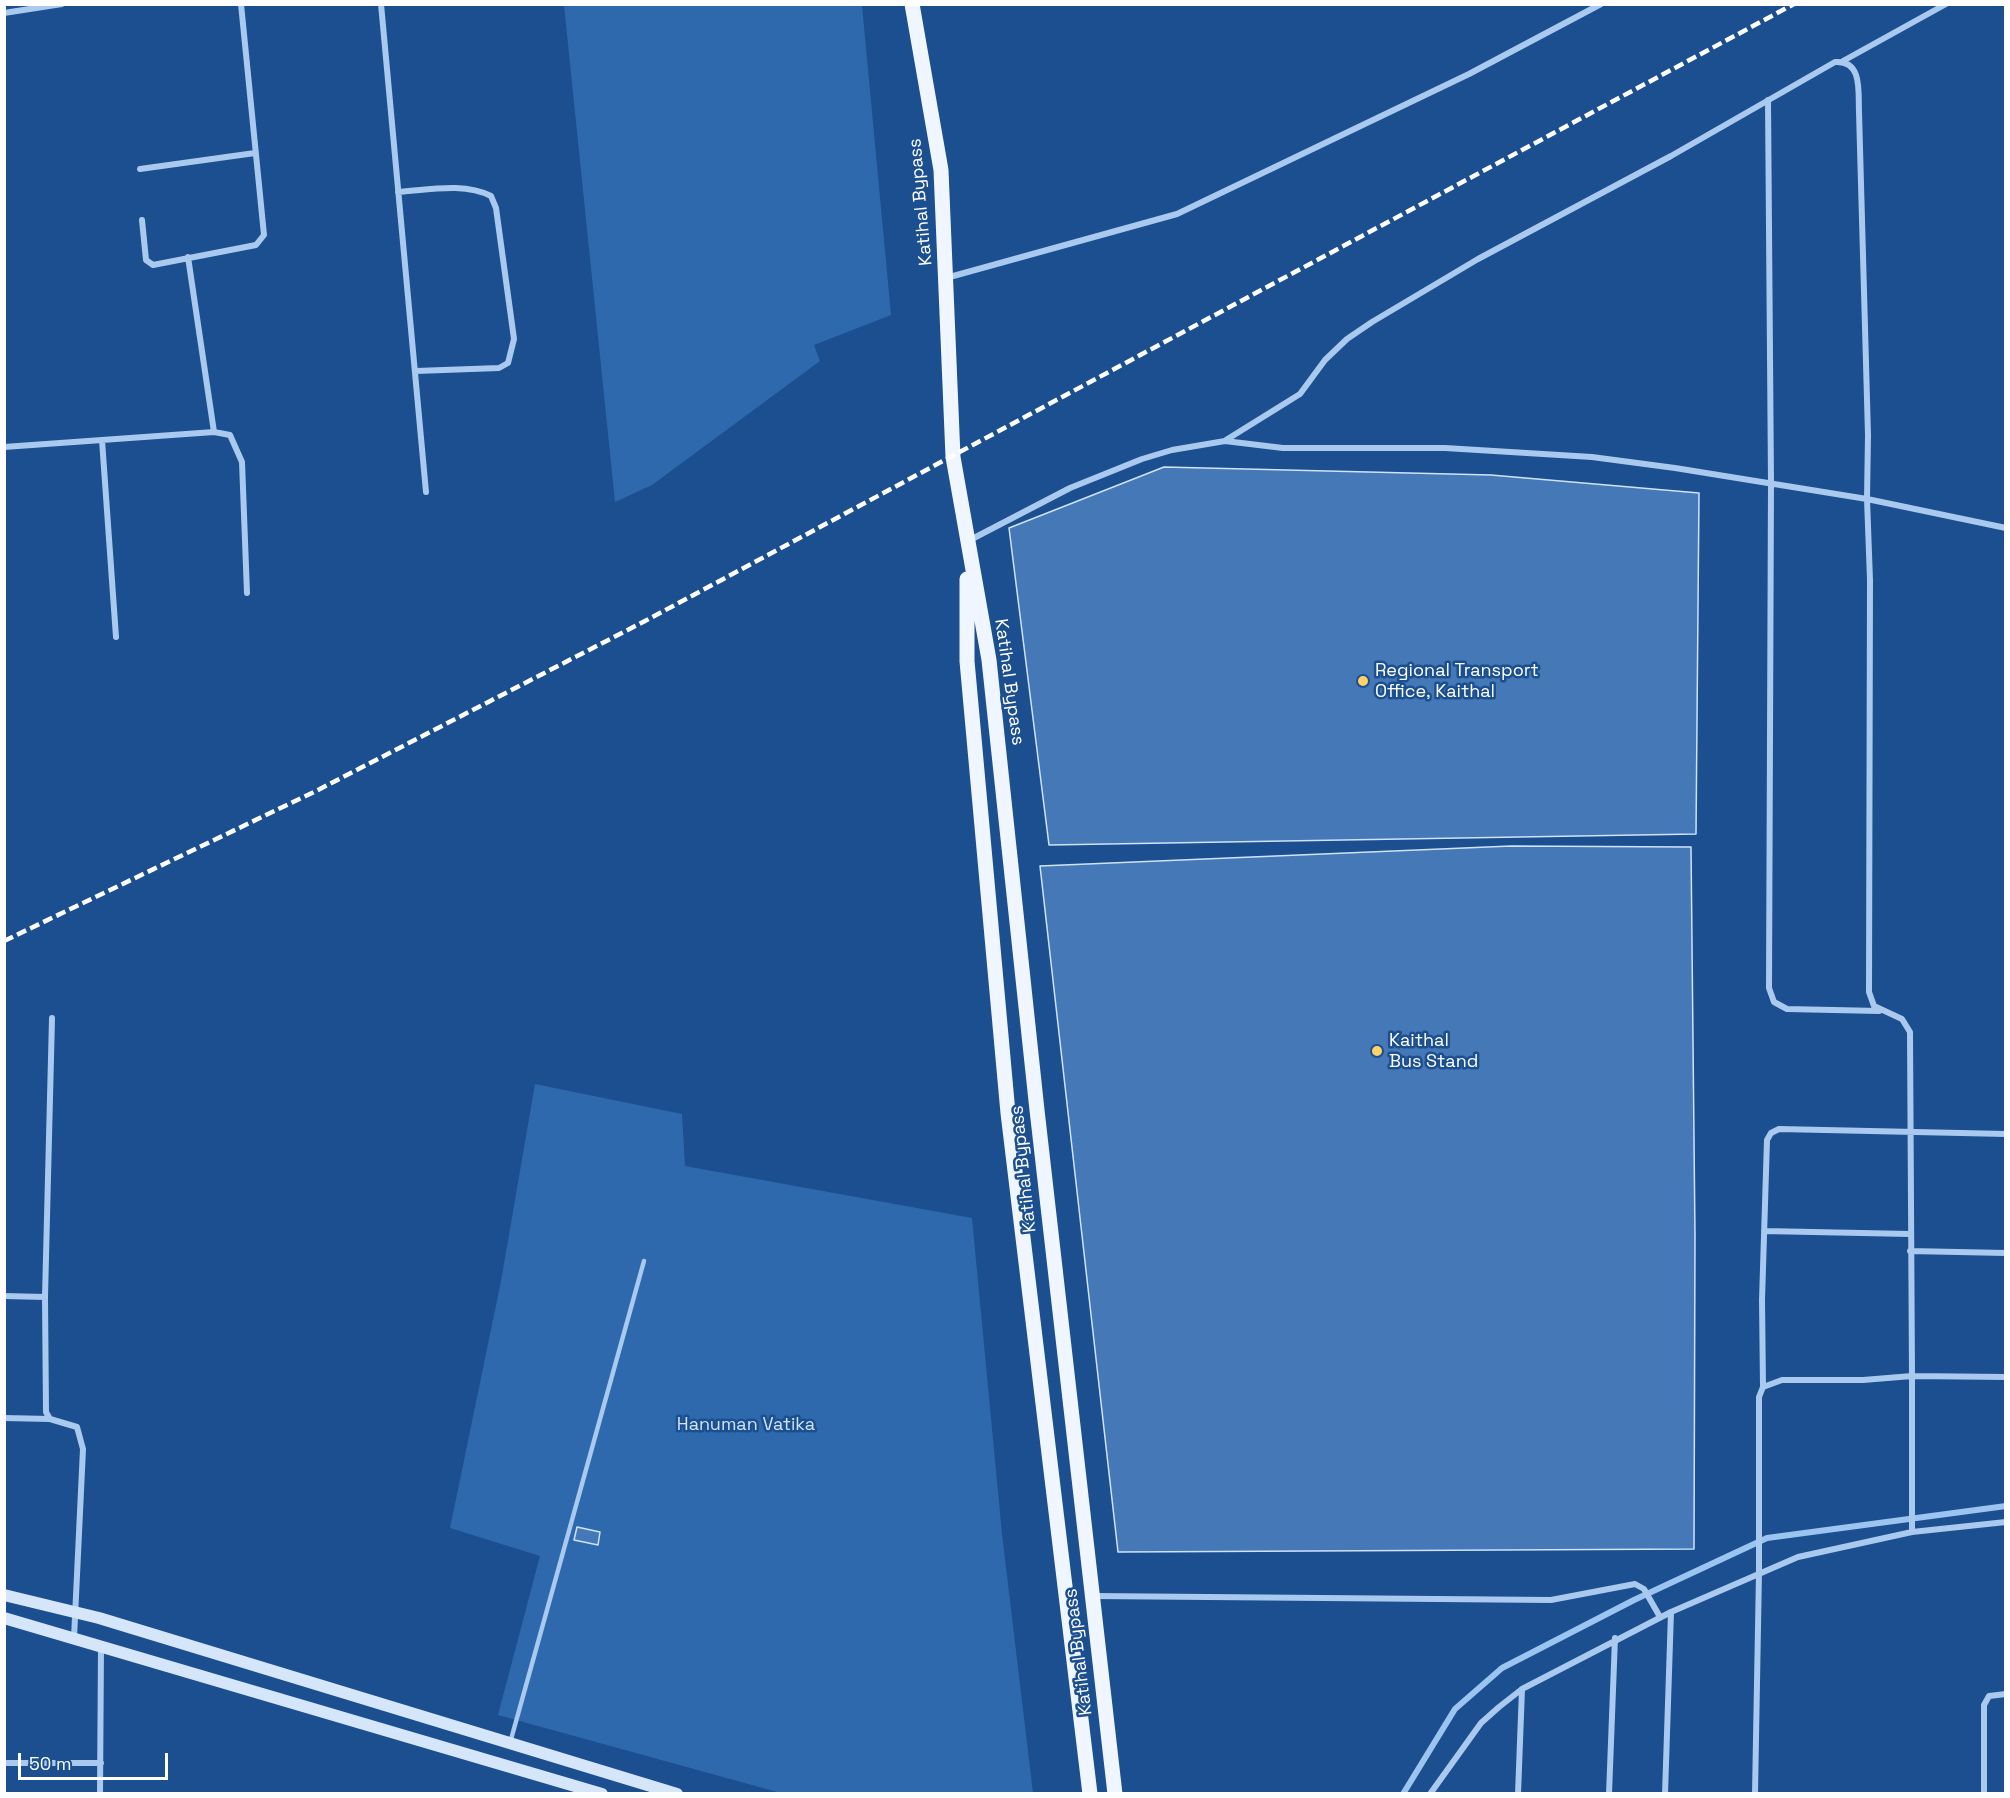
<!DOCTYPE html>
<style>
body{margin:0}
#map{position:relative;width:2010px;height:1798px;overflow:hidden;background:#1b4f8f;font-family:"Space Grotesk",sans-serif}
canvas{display:block}
.frame{position:absolute;inset:0;border:6px solid #fff;pointer-events:none}
.scale{position:absolute;left:18px;top:1753px;width:150px;height:27px;box-sizing:border-box;border:3px solid #fff;border-top:0;padding-left:8px;font-size:18px;line-height:21px;white-space:nowrap;color:#fff;-webkit-text-stroke:4px #1b4f8f;paint-order:stroke}
</style>
<div id="map">
<canvas width="2010" height="1798"></canvas>
<div class="frame"></div>
<div class="scale">50 m</div>
</div>
<script>
const ctx = document.querySelector('canvas').getContext('2d');
ctx.lineJoin = 'round';
function fillPath(path, color) { ctx.fillStyle = color; ctx.fill(path, 'evenodd'); }
function stroke(path, color, width, dash) { ctx.strokeStyle = color; ctx.lineWidth = width; ctx.lineCap = dash ? 'butt' : 'round'; ctx.setLineDash(dash || []); ctx.stroke(path); }
function label(font, color, halo, rows, align = 'center') {
  ctx.font = font + ' "Space Grotesk",sans-serif'; ctx.lineWidth = 5; ctx.setLineDash([]); ctx.textBaseline = 'middle'; ctx.strokeStyle = halo; ctx.fillStyle = color; for (const [text, x, y, turn = 0] of rows) {
    ctx.save(); ctx.translate(x, y); ctx.rotate((+turn || 0) * Math.PI / 180); ctx.textAlign = isNaN(turn) ? turn : align; if (halo) ctx.strokeText(text, 0, 0); ctx.fillText(text, 0, 0); ctx.restore();
  }
}
fillPath(new Path2D(`
 M862,5l29,310 -77,30 6,16 -168,124 -37,17 -51,-497z
 M535,1084l147,30 3,52 287,52 30,316 31,259h-252l-283,-78 42,-159 -90,-28 51,-247z`), '#2e69ad');
stroke(new Path2D(`
 M1403,1794l52,-85 47,-41 132,-68 133,-62 239,-32`), '#9cc4f0', 6);
const building = new Path2D(`
 M1164,467l327,8 208,18 -3,341 -647,11 -40,-317z
 M1511,846l180,1 4,389 -1,313 -576,3 -78,-686z
 M577,1527l23,5 -2,13 -24,-5z`);
fillPath(building, '#4478b7');
stroke(building, '#cfe3fa', 1.5);
stroke(new Path2D(`
 M510,1743l134,-482`), '#a9c9ee', 4.5);
stroke(new Path2D(`
 M381,4l45,488
 M4,13l58,-9
 M1843,61l103,-57
 M1768,100l3,383 -2,505 5,14 13,7 92,2
 M140,169l115,-16
 M398,192c30,-2 66,-10 93,4l5,12 18,131 -6,24 -9,5 -83,3
 M142,220l4,40 7,5 103,-20 8,-10 -23,-231
 M188,257l26,175
 M946,278l231,-64 292,-140 132,-70
 M102,440l14,197
 M1226,440l74,-46 25,-34 22,-21 25,-17 106,-63 193,-103 164,-94c28,-2 23,30 24,50l9,323 -1,64 139,29
 M4,447l210,-15 16,3 12,27 5,131
 M970,540l100,-52 72,-29 30,-9 53,-9 58,7h162l147,9 83,11 192,31 3,81 -1,412 5,14 28,13 8,13 2,344 -49,4h-81l-19,7 -4,10v175l-4,222
 M52,1018l-7,279 1,115 4,7 27,8 6,22 -9,189
 M1764,1231l146,3
 M1910,1251l96,2
 M4,1296l41,1
 M1763,1387l-1,-87 5,-160 4,-7 8,-4 227,5
 M4,1418l46,1
 M1912,1532v-156l94,1
 M1093,1596l458,4 84,-16 9,5 16,28
 M4,1763h97
 M100,1794l1,-147
 M1430,1794l51,-71 18,-16 23,-18 149,-77 127,-55 114,-25 94,-10
 M1518,1794l4,-105
 M1609,1794l6,-156
 M1665,1794l6,-182
 M1984,1794v-89l5,-9 17,-2`), '#a9c9ee', 6);
stroke(new Path2D(`
 M4,1595l95,23 578,176
 M4,1618l598,176`), '#d6e6fa', 12);
stroke(new Path2D(`
 M912,4l29,166 12,287 36,203 48,450 78,684
 M967,579v82l41,452 82,681`), '#f0f6ff', 15);
stroke(new Path2D(`
 M4,941l312,-150 329,-170 1149,-617`), '#fff', 4.5, [10, 4.5]);
for (const [x, y, r, color] of [
 [1363,681,6,"#ffd166"],
 [1377,1051,6,"#ffd166"]
]) { const dot = new Path2D(); dot.arc(x, y, r, 0, 2 * Math.PI); ctx.fillStyle = color; ctx.fill(dot); stroke(dot, '#1b4f8f', 2); }
label('18px', '#fff', '#1b4f8f', [
 ["Katihal Bypass",921,202,-95],
 ["Katihal Bypass",1009,682,82],
 ["Katihal Bypass",1024,1169,-96],
 ["Katihal Bypass",1079,1652,-97]
]);
label('18px', '#fff', '#1b4f8f', [
 ["Regional Transport",1375,671],
 ["Office, Kaithal",1375,692],
 ["Kaithal",1389,1041],
 ["Bus Stand",1389,1062]
], 'left');
label('18px', '#cfe3fa', '#1b4f8f', [
 ["Hanuman Vatika",746,1425]
]);
</script>
